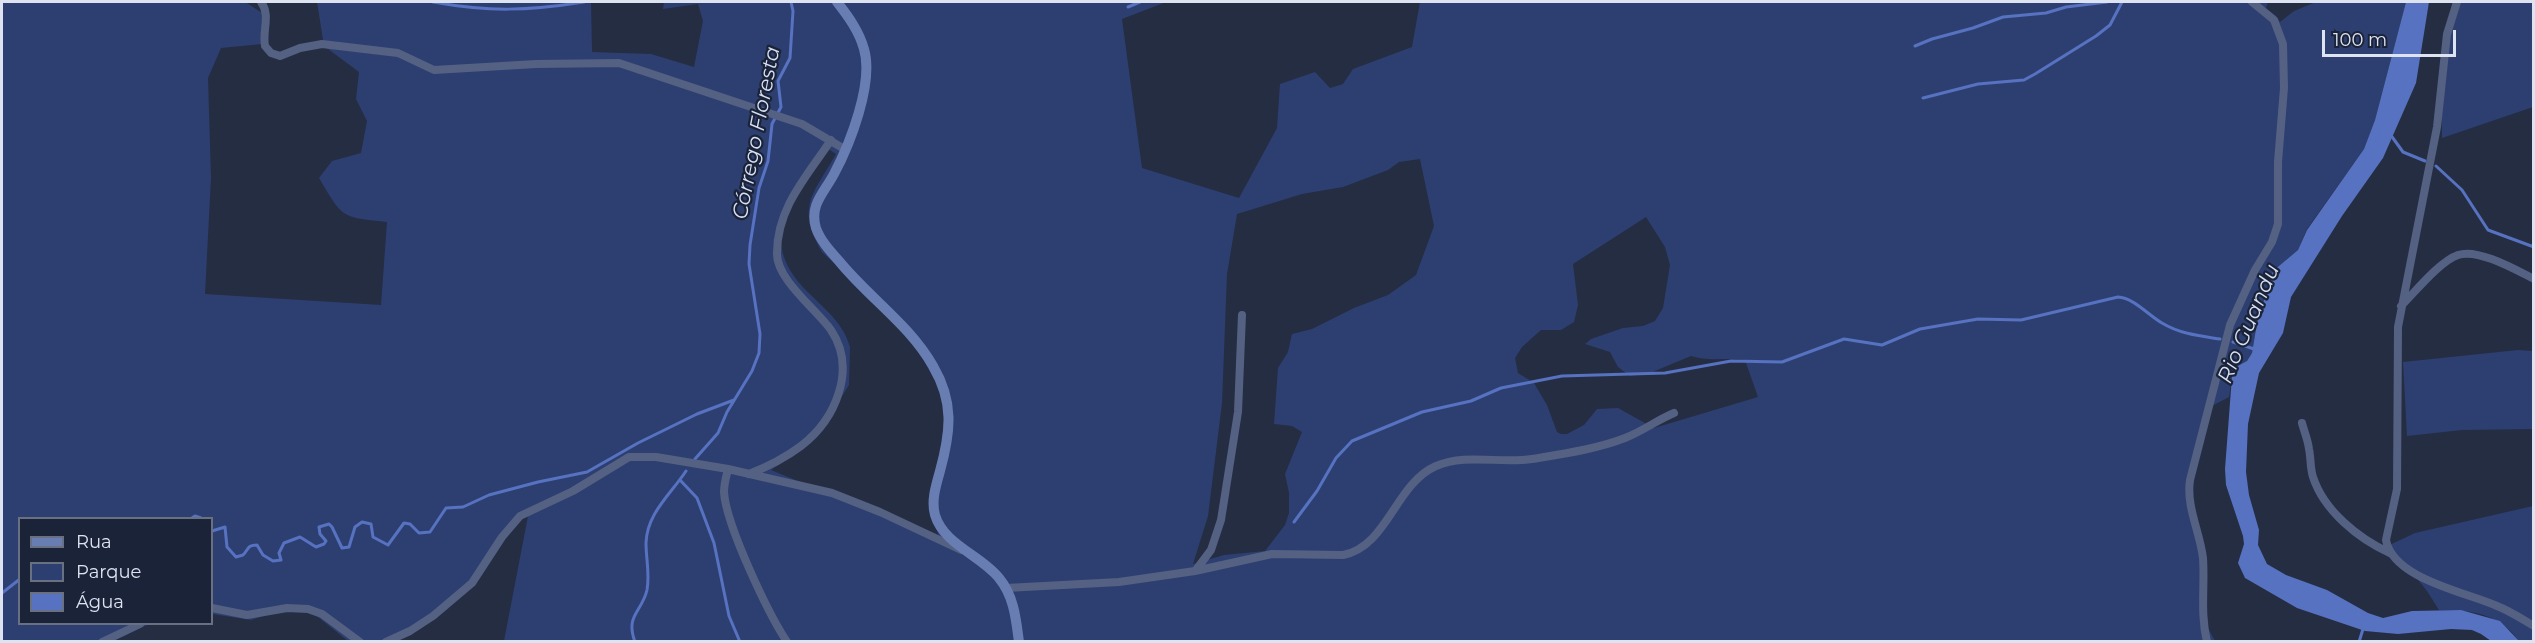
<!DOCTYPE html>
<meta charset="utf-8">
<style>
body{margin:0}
#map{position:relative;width:2535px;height:643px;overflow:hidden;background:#252d43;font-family:Montserrat,sans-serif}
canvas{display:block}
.frame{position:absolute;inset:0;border:3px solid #dde3f1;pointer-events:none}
.legend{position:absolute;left:18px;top:517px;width:195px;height:108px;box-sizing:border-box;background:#1b2338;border:2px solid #697082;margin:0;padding:8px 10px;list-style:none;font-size:18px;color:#dde3f1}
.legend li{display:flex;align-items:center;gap:12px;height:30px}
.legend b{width:30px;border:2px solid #697082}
.scale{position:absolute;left:2322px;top:30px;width:134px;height:27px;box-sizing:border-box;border:3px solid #dde3f1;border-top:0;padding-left:8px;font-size:18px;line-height:21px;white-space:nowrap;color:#dde3f1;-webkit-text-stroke:4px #1b2338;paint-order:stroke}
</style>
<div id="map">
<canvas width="2535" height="643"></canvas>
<div class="frame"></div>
<ul class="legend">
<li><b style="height:8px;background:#687db2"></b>Rua</li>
<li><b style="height:16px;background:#2d3f71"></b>Parque</li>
<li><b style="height:16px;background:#5672c0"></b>Água</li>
</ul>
<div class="scale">100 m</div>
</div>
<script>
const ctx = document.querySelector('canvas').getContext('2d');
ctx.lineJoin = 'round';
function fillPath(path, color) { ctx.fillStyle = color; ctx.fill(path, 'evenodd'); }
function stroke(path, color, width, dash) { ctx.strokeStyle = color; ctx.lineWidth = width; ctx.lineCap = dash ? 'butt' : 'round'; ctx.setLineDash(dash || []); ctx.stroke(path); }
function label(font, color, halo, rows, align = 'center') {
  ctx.font = font + ' Montserrat,sans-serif'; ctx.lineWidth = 4.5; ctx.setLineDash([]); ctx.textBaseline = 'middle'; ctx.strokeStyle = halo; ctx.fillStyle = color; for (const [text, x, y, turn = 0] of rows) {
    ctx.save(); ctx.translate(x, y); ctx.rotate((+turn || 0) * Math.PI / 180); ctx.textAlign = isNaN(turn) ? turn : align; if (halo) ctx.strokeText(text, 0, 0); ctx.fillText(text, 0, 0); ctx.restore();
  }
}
fillPath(new Path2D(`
 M2,2h238l7,1 18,12 -3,29 -41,4 -13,30 3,100 -6,116 176,11 6,-83c-47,-5 -44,-4 -68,-44l13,-17 29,-8 6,-32 -11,-22 3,-27 -35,-26 -7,-44h274l1,50 59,2 43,13 9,-46 -5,-17 -35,5 1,-7h502l-44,17 20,149 97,30 38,-70 3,-44 35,-12 15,16 13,-4 10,-15 59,-22 8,-45h848l-2,6 10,8 4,6 14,-11 22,-9h90l-31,118 -11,29 -57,80 -9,21 -25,21 -16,52 -5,30 -5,8 -15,15 -3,21 -21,11 -20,84 11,53 4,57 6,28 6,11h-1711l24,-125 -15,7 -36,56 -32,29 -54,34 -43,-1 -35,-28 -30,-3 -32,10 -39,-6v-96h-192v106h130l-43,17h-105zM827,148l9,6c-23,41 -40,51 -14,98l89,84 35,66 -6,58 -10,49 8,25 4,6 -171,-70 28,-19 40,-50 10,-16 1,-38c-6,-22 -22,-35 -38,-51 -60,-56 -20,-94 15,-148zM1420,159l14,67 -18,49 -28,20 -34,13 -42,21 -20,5 -4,18 -10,16 -4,56 18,2 10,6 -17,42 4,19v20l-4,12 -20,26 -41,4 -31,9 15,-48 14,-113 5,-129 10,-60 65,-20 41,-7 45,-17 11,-8zM1646,217l19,30 5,18 -7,43 -8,13 -12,5 -20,2 -32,11 -6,5 25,8 8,15 12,9 20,-3 41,-17c18,6 35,1 54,4l13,37 -104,31 -36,-20 -21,1 -13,16 -17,9h-6l-4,-2 -10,-27 -13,-22 -16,-10 -3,-15 7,-11 19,-17h20l13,-8 4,-17 -5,-41z
 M2452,2h81v105l-91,31v-47l9,-61z
 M2518,350l15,1v78l-71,1 -55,6 -4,-74z
 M2533,506v135h-14c-19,-27 -49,-32 -80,-31l-12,-19 -12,-15 -36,-26 36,-17z`), '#2d3f71');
fillPath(new Path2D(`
 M2406,2h23l-13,81 -33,75 -41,58 -51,81 -8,36 -24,40 -11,51 -2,48 3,23 10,35 -1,15 9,19 19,11 41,15 41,23 15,5 29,-7 49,-1 39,11 19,20h-28l-10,-7 -9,-4 -21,-1 -53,5 -33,-3 -68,-23 -52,-30 -7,-15 6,-19 -1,-8 -17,-51 -1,-16 7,-93 4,-9 11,-6 5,-8 5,-30 16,-52 25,-21 9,-20 57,-81 11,-29z`), '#5672c0');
stroke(new Path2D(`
 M433,2c56,10 94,9 151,0
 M1128,7l12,-5
 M1915,46l17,-7 41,-11 30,-11 43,-4 20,-6 41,-5
 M1923,98l55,-14 46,-4 11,-6 61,-38 14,-11 12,-23
 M2390,134l13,18 22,9
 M2436,166l26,24 26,40 46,17
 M2233,342l21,7
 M695,459l23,-26 9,-21 25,-41 7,-18 1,-19 -11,-70 1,-19 9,-57 9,-27 4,-37 9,-17 -3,-26 12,-23 3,-47 -2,-9
 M680,480l17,18 17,45 15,73 11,26
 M192,518l3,-2 6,2
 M1294,522l23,-31 19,-33 16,-17 70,-29 49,-11 30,-13 61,-12 103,-3 66,-12 51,1 62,-23 38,6 38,-16 58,-10 43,1 97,-23c16,1 30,18 44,26 18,11 38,13 58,16
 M212,531l13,-4 2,20 9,10 7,-2c6,-6 4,-10 14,-10l6,10 10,6 8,-1 -2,-7 5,-10 16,-6 16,10 8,-3 2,-3 -6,-7 -1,-7 10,-3 3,3 10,21 7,-1 6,-20 7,-5 9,2 2,13 15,8 16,-22 6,1 9,9 11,-1 16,-24 17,-1 26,-12 49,-13 49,-10 51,-29 59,-29 37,-14
 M2,593l18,-14
 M635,642c-10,-27 7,-30 12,-52 3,-16 -1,-31 -1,-47 1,-30 25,-49 40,-72
 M2359,642l4,-13`), '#5672c0', 3);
stroke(new Path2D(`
 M261,2c10,13 1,29 4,44l6,7 9,3 20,-8 22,-4 76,9 36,17 102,-6 83,-1 183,61 44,26
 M2457,2l-10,32 -10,93 -39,200 -1,162 -11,51c7,39 80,52 111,66 13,5 25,13 37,20
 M2401,306c14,-14 39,-45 57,-51 20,-7 58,15 76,24
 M2302,423c2,8 6,17 7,26 2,9 1,19 4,28 11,34 46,62 77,76
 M728,469c-2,8 -4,15 -4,23 2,33 44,121 63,150
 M749,474c18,-7 36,-16 52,-28 35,-27 56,-77 30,-116 -15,-21 -55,-51 -54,-77 0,-46 31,-78 54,-113
 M1196,570l15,-20 10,-30 17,-108 4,-97
 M1006,588l113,-6 76,-11 77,-17 71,1c45,-9 52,-71 93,-89 30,-13 64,-2 96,-7 30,-5 65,-10 93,-21 18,-7 32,-18 49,-25
 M212,608l35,7 40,-7 21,1 14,5 38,28
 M102,642l38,-18
 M386,642l24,-11 23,-15 39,-33 30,-46 18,-21 53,-25 56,-34h27l72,12 104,24 48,19 81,38
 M2207,642c-7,-29 -2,-56 -4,-84 -3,-26 -17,-51 -13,-78l40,-155 25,-55 17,-28 6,-18v-62l6,-74 -1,-44 -9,-24 -22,-18`), '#546182', 8);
stroke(new Path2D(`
 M837,2c11,14 22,29 27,47 10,34 -14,95 -30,125 -10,19 -25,31 -18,54 4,12 14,23 23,33 29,36 71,64 94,105 21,36 18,65 7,105 -4,14 -9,30 -5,44 9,30 46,40 64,63 15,18 17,41 20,64`), '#687db2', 10);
label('italic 21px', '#d6dff4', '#1b2338', [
 ["Córrego Floresta",757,133,-79],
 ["Rio Guandu",2249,324,-67]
]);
</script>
